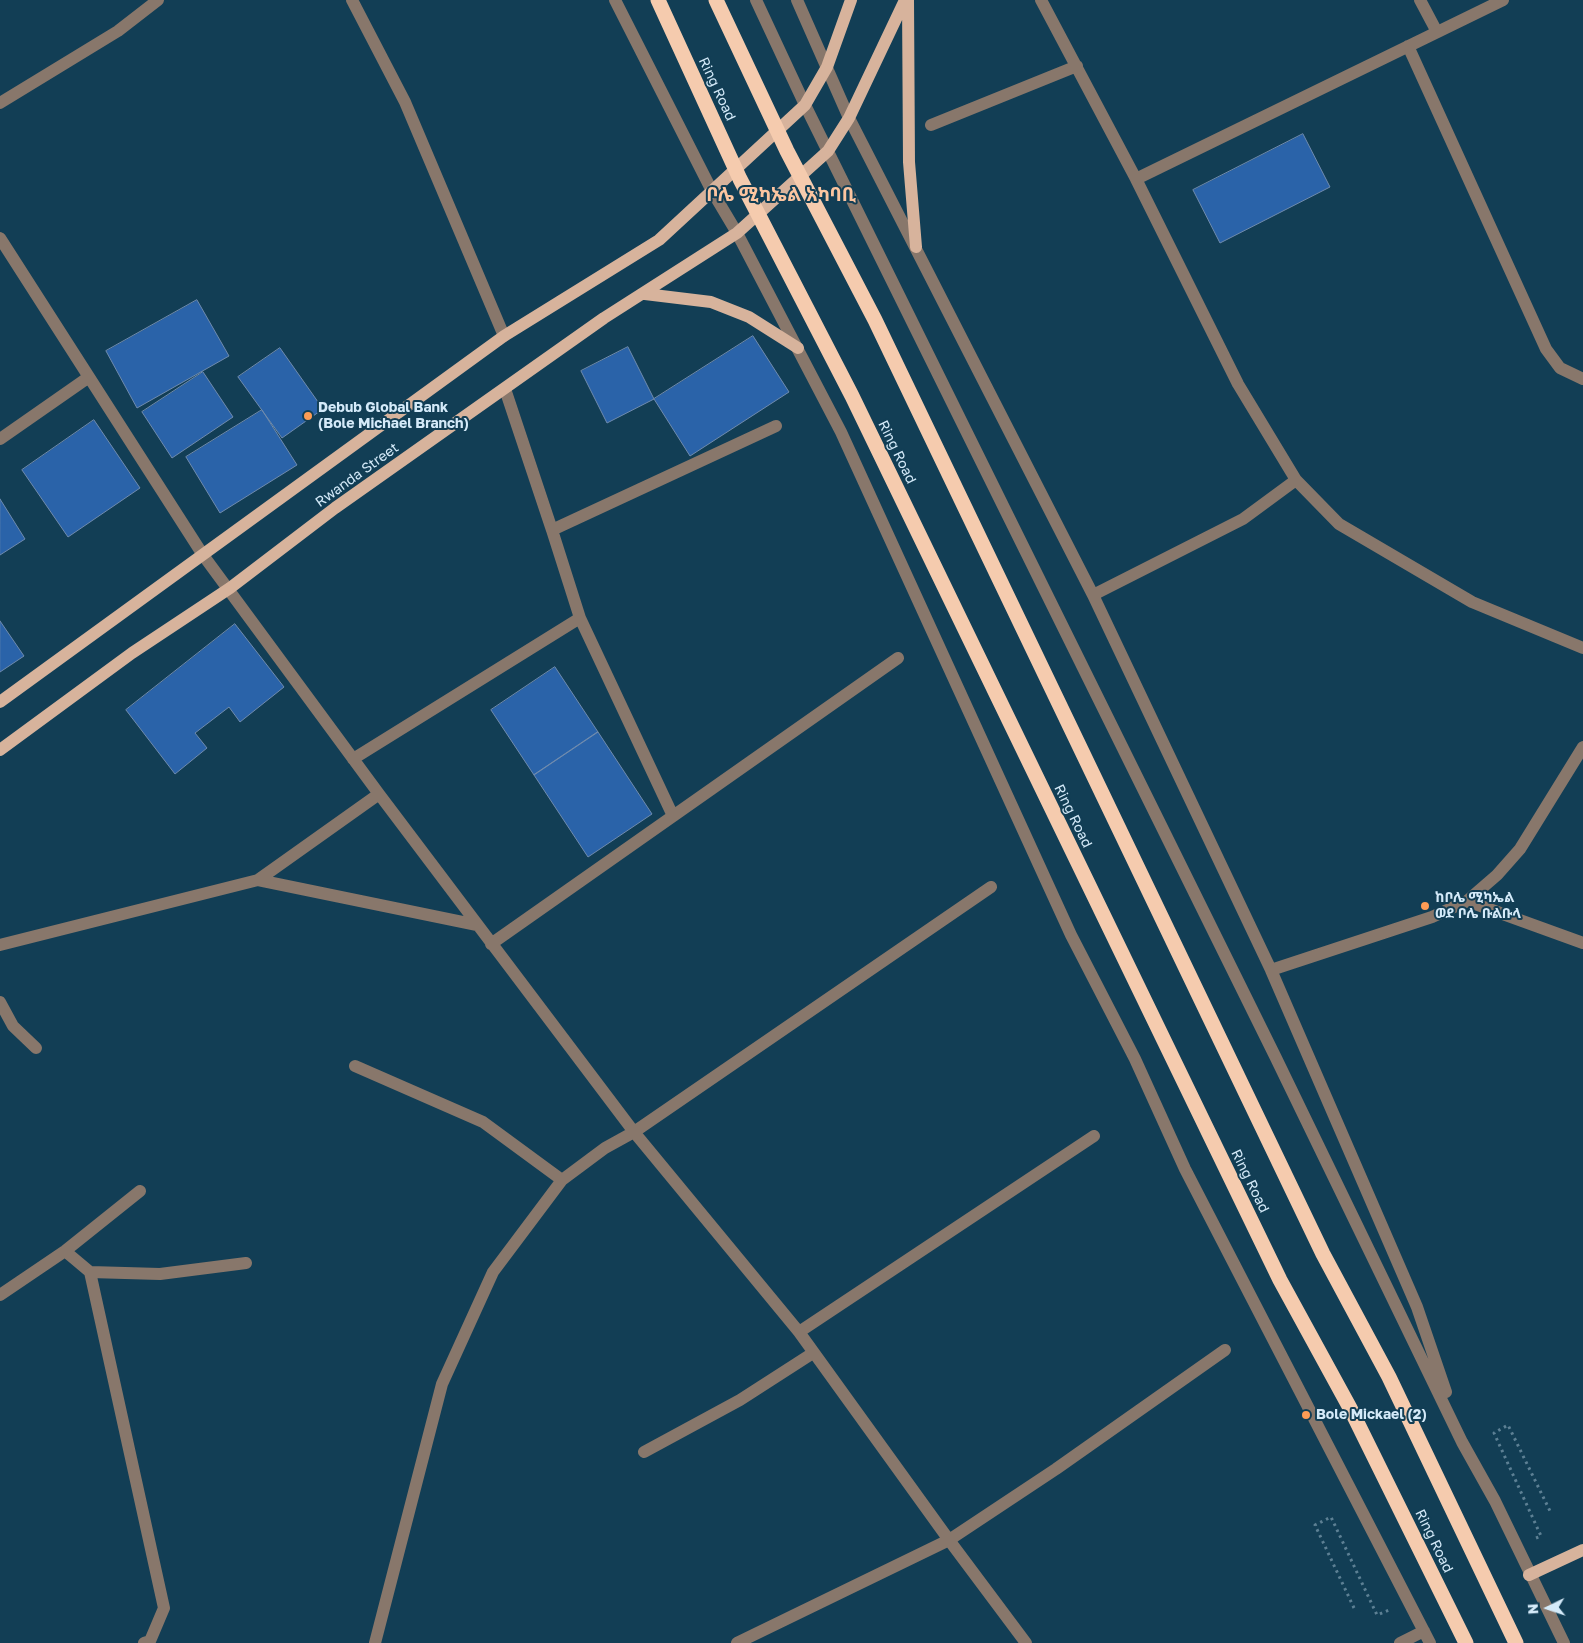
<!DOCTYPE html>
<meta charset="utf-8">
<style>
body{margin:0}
#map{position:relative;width:1583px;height:1643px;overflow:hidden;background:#123e55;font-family:"Golos Text",sans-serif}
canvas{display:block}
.north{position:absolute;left:1523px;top:1583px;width:50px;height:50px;-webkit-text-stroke:4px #123e55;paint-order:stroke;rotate:266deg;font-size:14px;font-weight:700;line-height:20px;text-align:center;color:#d4eaf9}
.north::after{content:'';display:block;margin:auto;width:18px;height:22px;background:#d4eaf9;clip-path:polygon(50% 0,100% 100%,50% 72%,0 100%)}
</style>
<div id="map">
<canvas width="1583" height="1643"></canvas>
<div class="north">N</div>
</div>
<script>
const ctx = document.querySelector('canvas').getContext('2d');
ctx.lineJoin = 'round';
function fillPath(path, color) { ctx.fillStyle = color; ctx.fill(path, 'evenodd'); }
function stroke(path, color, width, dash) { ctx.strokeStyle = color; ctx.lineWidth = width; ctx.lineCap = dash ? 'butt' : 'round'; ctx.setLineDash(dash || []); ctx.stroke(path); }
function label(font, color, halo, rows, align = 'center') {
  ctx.font = font + ' "Golos Text","Noto Sans Ethiopic",sans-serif'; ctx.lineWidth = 4; ctx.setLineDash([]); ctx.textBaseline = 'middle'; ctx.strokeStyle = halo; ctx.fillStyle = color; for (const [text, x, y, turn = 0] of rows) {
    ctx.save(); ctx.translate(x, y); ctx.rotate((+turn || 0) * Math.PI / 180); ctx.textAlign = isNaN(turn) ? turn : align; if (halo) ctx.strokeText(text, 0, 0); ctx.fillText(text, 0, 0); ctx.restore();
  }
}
const building = new Path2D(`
 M1303,134l27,53 -110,56 -27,-53z
 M197,300l32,56 -92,52 -31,-57z
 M753,336l36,56 -99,64 -36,-57z
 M628,347l26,52 -47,24 -26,-52z
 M280,348l43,61 -41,29 -44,-61z
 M203,372l30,45 -61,41 -30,-46z
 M262,410l35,55 -77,48 -34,-56z
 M94,420l46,68 -72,49 -46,-67z
 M0,499l25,40 -25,16z
 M0,621l24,35 -24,16z
 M235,624l49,63 -44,35 -11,-15 -34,26 12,15 -32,26 -49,-64z
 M555,667l43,65 -64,43 -43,-65z
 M598,732l54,82 -64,43 -54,-82z`);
fillPath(building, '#2a63a9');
stroke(building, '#6f8bae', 1);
stroke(new Path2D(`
 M1536,1538l5,-2 -47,-103 14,-8 42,86
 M1354,1608l-39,-83 16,-8 46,98 12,-5`), '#5d8094', 3, [2.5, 4]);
stroke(new Path2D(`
 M352,0l53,102 99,234
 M615,0l97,191 25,42 104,199 230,503 64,124 50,110 245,474
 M756,0l49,105 470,951 187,386 33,59 69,142
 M797,0l52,118 244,477 178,375 146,337 29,85
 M1041,0l95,179 102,205 58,96 43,44 133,78 111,46
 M1420,0l17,32
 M1408,46l138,303 14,19 23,11
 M0,103l118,-72 40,-31
 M931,125l146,-59
 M1136,179l367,-179
 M0,238l203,317 176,239 255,338 165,200 150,208 77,103
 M505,389l47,141
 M0,439l89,-62
 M1093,595l150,-76 53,-39
 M353,759l227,-141
 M673,816l-93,-198 -28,-88 224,-104
 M258,880l219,45
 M1467,901l116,42
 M491,944l407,-286
 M0,945l258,-65 121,-86
 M1271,970l161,-53 35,-16 30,-26 23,-26 63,-102
 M0,1002l13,24 23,22
 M355,1066l128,56 79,58
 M65,1251l25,21 74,336 -14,33 -6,2
 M90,1272l70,2 86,-11
 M0,1295l65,-44 75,-60
 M799,1332l295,-196
 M644,1452l96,-52 73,-47
 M375,1643l67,-259 51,-112 69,-92 43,-32 29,-16 357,-245
 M737,1643l212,-103 107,-71 169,-119
 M1400,1643l24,-12`), '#88776b', 12);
stroke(new Path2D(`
 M908,0l1,162 7,85
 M645,294l66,8 38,15 49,31
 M0,702l504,-366 155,-96 146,-135 22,-38 24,-67
 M0,750l132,-97 98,-65 105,-80 269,-190 133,-85 91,-82 21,-33 56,-118
 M1529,1575l54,-25`), '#d7b39c', 12);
stroke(new Path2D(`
 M658,0l82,179 112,217 428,884 70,128 116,235
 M716,0l71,151 88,169 448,934 66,123 127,266`), '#f5cbae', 15);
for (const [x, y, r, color] of [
 [308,416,5,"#fd9c55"],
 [1425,906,5,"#fd9c55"],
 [1306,1415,5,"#fd9c55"]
]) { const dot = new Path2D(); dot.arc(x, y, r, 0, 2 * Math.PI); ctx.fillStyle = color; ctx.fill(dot); stroke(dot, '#123e55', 2); }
label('14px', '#d4eaf9', '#123e55', [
 ["Ring Road",717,89,65],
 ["Ring Road",897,452,64],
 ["Rwanda Street",357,475,-36],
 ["Ring Road",1073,816,64],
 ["Ring Road",1250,1181,64],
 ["Ring Road",1434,1541,64]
]);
label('bold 14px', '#d4eaf9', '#123e55', [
 ["Debub Global Bank",318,408],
 ["(Bole Michael Branch)",318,424],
 ["ከቦሌ ሚካኤል",1435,898],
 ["ወደ ቦሌ ቡልቡላ",1435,914],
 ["Bole Mickael (2)",1316,1415]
], 'left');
label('bold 19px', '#fcc5a0', '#123e55', [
 ["ቦሌ ሚካኤል አካባቢ",781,195]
]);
</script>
